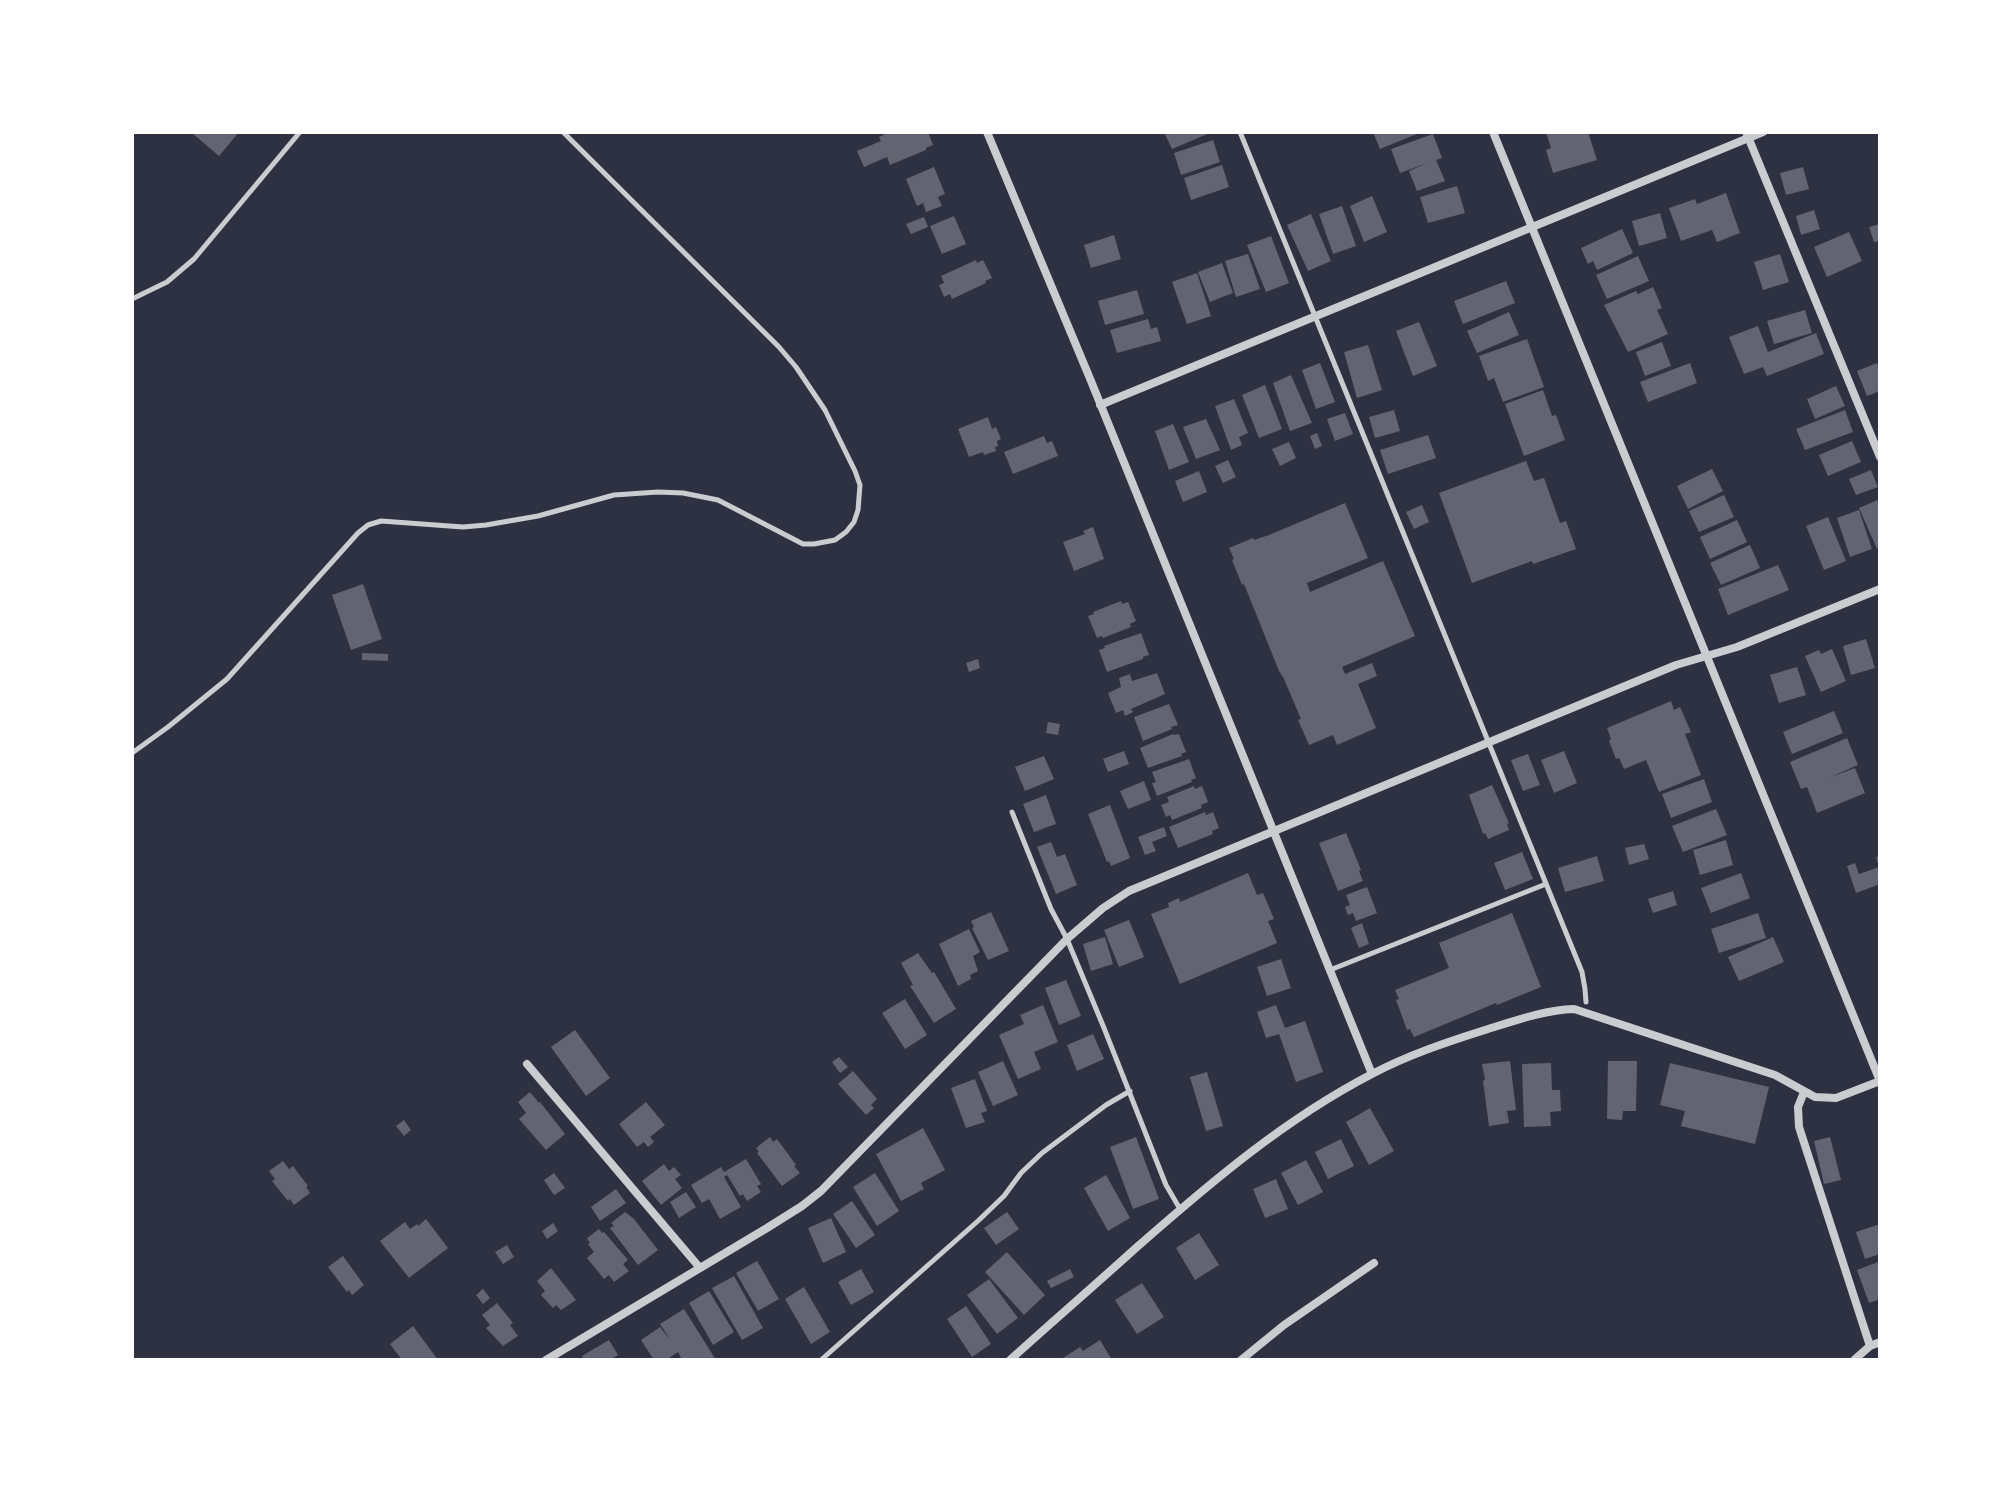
<!DOCTYPE html>
<style>
body{margin:0}
#map{position:relative;width:2012px;height:1492px;overflow:hidden;background:#2d3142;font-family:Roboto,sans-serif}
canvas{display:block}
.frame{position:absolute;inset:0;border:134px solid #fff;pointer-events:none}
</style>
<div id="map">
<canvas width="2012" height="1492"></canvas>
<div class="frame"></div>
</div>
<script>
const ctx = document.querySelector('canvas').getContext('2d');
ctx.lineJoin = 'round';
function fillPath(path, color) { ctx.fillStyle = color; ctx.fill(path, 'evenodd'); }
function stroke(path, color, width, dash) { ctx.strokeStyle = color; ctx.lineWidth = width; ctx.lineCap = dash ? 'butt' : 'round'; ctx.setLineDash(dash || []); ctx.stroke(path); }
fillPath(new Path2D(`
 M191,132h48l-20,24z
 M890,132h38l5,13 -7,3v2l-36,15 -3,-8 -23,10 -7,-16 24,-10 -2,-4z
 M1164,132h48l-40,17z
 M1373,132h49l-42,17z
 M1546,132h42l9,28 -44,13 -7,-23 5,-2z
 M1433,134l9,24 -6,2 9,21 -28,10 -8,-20 18,-8 -27,10 -9,-24z
 M1213,140l7,22 -39,13 -7,-22z
 M1222,165l7,22 -38,13 -7,-22z
 M934,167l11,27 -7,3 4,9 -16,6 -3,-9 -6,3 -11,-27z
 M1803,167l6,22 -23,6 -6,-22z
 M1457,186l8,27 -37,10 -8,-26z
 M1726,193l14,40 -23,9 -5,-12 -31,11 -12,-33 26,-9 2,5z
 M1372,196l15,36 -23,10 -14,-36z
 M1342,206l14,40 -23,8 -14,-40z
 M1814,210l6,19 -19,6 -5,-19z
 M1660,213l7,25 -28,8 -7,-25z
 M1311,214l20,47 -23,10 -21,-46z
 M954,216l12,28 -24,10 -12,-28z
 M924,217l4,10 -17,7 -5,-10z
 M1880,224v17l-6,1 -5,-15z
 M1622,229l11,24 -36,17 -4,-9 -5,3 -7,-16z
 M1849,232l13,29 -35,16 -13,-30z
 M1114,235l7,24 -30,9 -7,-23z
 M1271,236l18,47 -23,9 -19,-47z
 M1248,254l12,35 -24,8 -11,-36z
 M1780,254l9,28 -26,8 -9,-28z
 M1638,256l11,25 -42,18 -11,-24z
 M976,260l1,3 6,-3 9,18 -7,3 1,2 -34,16 -2,-5 -6,3 -5,-12 5,-2 -3,-7z
 M1222,263l11,30 -23,9 -12,-30z
 M1197,273l14,43 -24,8 -15,-42z
 M1506,281l9,22 -52,21 -9,-23z
 M1653,287l9,21 -5,2 11,24 -40,18 -24,-47 32,-14 2,3z
 M1137,290l7,24 -39,11 -7,-24z
 M1805,310l7,23 -38,11 -7,-23z
 M1509,312l10,23 -42,18 -10,-22z
 M1148,319l3,10 6,-2 4,14 -44,12 -7,-23z
 M1419,322l18,44 -24,10 -17,-45z
 M1758,326l10,26 48,-19 8,21 -57,22 -4,-9 -19,7 -15,-37z
 M1527,339l17,48 -41,15 -9,-24 -6,3 -9,-25z
 M1662,342l9,24 -26,10 -9,-24z
 M1368,345l14,45 -25,8 -13,-46z
 M1320,363l15,39 -19,7 -14,-39z
 M1690,363l7,20 -49,19 -8,-20z
 M1877,363l3,8v20l-13,5 -10,-25z
 M1291,375l21,48 -22,8 -17,-48z
 M1265,385l17,44 -23,9 -17,-43z
 M1836,386l9,20 -30,13 -8,-20z
 M1543,390l9,26 4,-1 9,25 -41,16 -19,-52z
 M1234,399l14,34 -9,4 3,8 -11,5 -16,-44z
 M1394,410l6,21 -25,7 -6,-21z
 M1845,410l8,22 -48,18 -9,-21z
 M1345,413l8,21 -18,7 -8,-22z
 M988,417l4,12 4,-2 5,12 -4,2 1,5 -3,1 1,4 -12,4 -1,-3 -14,5 -11,-28z
 M1206,419l14,31 -24,9 -13,-32z
 M1173,424l16,38 -20,8 -14,-39z
 M1317,433l5,13 -7,3 -5,-13z
 M1428,435l8,23 -48,16 -8,-24z
 M1044,436l3,7 5,-2 6,15 -45,18 -9,-22z
 M1852,441l9,21 -33,14 -9,-21z
 M1289,442l7,16 -16,8 -8,-17z
 M1228,460l8,17 -13,6 -8,-17z
 M1526,461l8,20 10,-3 16,45 6,-2 10,28 -43,15 -1,-3 -60,22 -33,-90z
 M1712,469l11,22 -35,18 -11,-23z
 M1871,470l7,17 -22,8 -7,-16z
 M1199,471l8,21 -24,10 -8,-21z
 M1724,495l10,22 -35,15 -10,-21z
 M1880,499v48l-3,2 -18,-41z
 M1345,503l23,55 -61,25 3,9 73,-31 32,75 -73,31 3,7 27,-11 5,13 -19,8 18,44 -39,17 -4,-10 -24,10 -11,-25 3,-1 -17,-40 -5,-8 -35,-87 -2,1 -10,-25 2,-1 -5,-11 24,-10 1,2 15,-5z
 M1422,505l7,17 -15,7 -8,-17z
 M1859,510l13,39 -22,8 -13,-39z
 M1828,517l18,44 -22,9 -18,-44z
 M1737,520l10,22 -37,17 -10,-22z
 M1093,527l11,32 -30,12 -11,-29 22,-8 -2,-3z
 M1750,545l10,23 -39,17 -11,-22z
 M1778,565l11,25 -61,25 -10,-26z
 M363,584l19,55 -31,11 -19,-55z
 M1121,601l1,3 6,-2 8,19 -6,3 1,3 -28,11 -1,-2 -5,2 -9,-22 6,-2 -1,-2z
 M1141,633l8,22 -6,2v2l-36,13 -8,-22 6,-2 -1,-2z
 M1866,639l9,29 -24,7 -8,-29z
 M1832,649l14,32 -25,11 -16,-36 14,-6 2,4z
 M362,653l26,1v7l-26,-1z
 M978,659l2,9 -11,4 -3,-9z
 M1797,667l9,28 -27,8 -9,-28z
 M1157,673l8,21 -34,15 2,3 -8,4 -2,-6 -7,3 -8,-20 13,-6 -2,-9 11,-4 2,7z
 M1671,701l3,9 6,-3 11,25 -6,2 16,41 -42,17 -13,-32 -22,9 -5,-11 -3,1 -7,-18 2,-2 -4,-11z
 M1169,704l9,21 -7,2 1,2 -29,12 -9,-24z
 M1834,711l9,22 -51,21 -9,-22z
 M1048,722l12,2 -2,11 -12,-2z
 M1173,734l1,1 5,-1 7,18 -5,2 1,2 -34,12 -8,-20z
 M1847,738l11,27 -30,13 27,-10 10,25 -48,20 -10,-26 -6,2 -11,-27z
 M1124,751l5,13 -21,8 -5,-13z
 M1564,751l13,32 -23,10 -13,-33z
 M1528,754l12,31 -17,6 -12,-31z
 M1044,756l10,23 -29,12 -10,-24z
 M1189,759l7,19 -5,2 1,2 -35,14 -5,-13 4,-1 -4,-10z
 M1704,779l8,23 -41,16 -9,-24z
 M1144,781l7,19 -23,9 -8,-18z
 M1492,785l17,38 -2,1 2,6 -21,9 -3,-6 -2,1 -14,-39z
 M1194,786l1,3 7,-3 6,16 -7,3 1,3 -30,12 -2,-5 -4,2 -5,-12 8,-3 -2,-5z
 M1046,795l10,29 -22,8 -11,-28z
 M1110,805l20,53 -19,8 -2,-5 -2,1 -19,-48z
 M1716,809l11,26 -44,17 -11,-26z
 M1205,812l1,3 7,-3 6,16 -7,3 1,3 -35,14 -9,-21z
 M1164,827l3,9 -15,6 4,9 -11,4 -7,-18z
 M1346,833l15,37 -2,1 4,10 -25,10 -19,-48z
 M1726,840l7,25 -33,10 -7,-25z
 M1051,842l6,15 8,-3 12,31 -21,9 -19,-47z
 M1644,844l5,15 -20,6 -4,-17z
 M1522,852l11,27 -28,11 -11,-27z
 M1597,856l7,25 -39,11 -7,-24z
 M1880,856v28l-24,9 -9,-27 8,-3 4,11 20,-7 -3,-10z
 M1248,873l9,22 6,-2 11,26 -6,2 9,22 -97,41 -29,-70 18,-7 -1,-4 11,-5 1,4z
 M1741,873l9,25 -39,15 -10,-25z
 M1367,887l10,26 -21,8 -3,-8 -5,2 -3,-8 5,-2 -4,-10z
 M1673,891l4,14 -24,8 -5,-14z
 M991,912l18,39 -21,9 -16,-32 2,-1 -3,-6z
 M1512,913l29,74 -44,18 -1,-2 -82,34 -4,-8 -3,1 -11,-30 3,-1 -4,-9 54,-22 -10,-25z
 M1758,913l8,25 -47,15 -8,-24z
 M1129,920l15,37 -25,10 -15,-37z
 M1362,923l7,21 -10,4 -8,-20z
 M969,929l11,23 -7,4 5,15 -8,4 1,4 -13,7 -19,-42z
 M1105,937l8,27 -22,7 -8,-27z
 M1773,937l11,25 -45,19 -11,-24z
 M918,953l14,20 2,-1 22,37 -22,14 -24,-37 3,-1 -12,-22z
 M1281,959l10,29 -24,8 -10,-29z
 M1066,980l15,36 -22,9 -14,-37z
 M905,999l22,36 -22,14 -23,-36z
 M1043,1005l15,37 -24,10 7,17 -23,10 -19,-44 25,-11 -4,-9z
 M1276,1005l9,23 20,-7 18,51 -27,10 -17,-48 -13,4 -9,-26z
 M575,1030l35,48 -24,18 -35,-49z
 M1093,1034l11,25 -27,12 -10,-26z
 M839,1057l9,10 -8,6 -8,-11z
 M1003,1061l15,34 -25,11 -15,-34z
 M1510,1061l6,49 -9,1 2,12 -20,3 -6,-45 2,-1 -3,-16z
 M1608,1061h29l-1,50h-13l-1,9 -15,-1z
 M1551,1063l1,27h8l1,21 -11,1 1,14 -27,1 -2,-63z
 M1670,1063l99,24 -14,57 -74,-18 4,-15 -25,-6z
 M853,1071l24,28 -6,6 3,3 -8,7 -28,-31z
 M1207,1072l16,54 -17,5 -16,-54z
 M975,1079l12,32 -6,2 4,9 -19,6 -15,-40z
 M530,1092l9,11 1,-1 25,32 -19,16 -27,-31 7,-6 -8,-11z
 M646,1102l19,23 -15,12 4,5 -6,5 -4,-5 -7,5 -18,-23z
 M1370,1108l24,43 -25,14 -23,-43z
 M404,1120l7,10 -7,6 -8,-10z
 M923,1128l22,42 -24,13 3,6 -23,12 -25,-47z
 M770,1137l3,5 4,-3 19,26 -2,1 6,7 -18,13 -25,-33 2,-1 -3,-4z
 M1136,1137l23,62 -26,10 -23,-62z
 M1830,1137l11,43 -17,4 -10,-43z
 M1341,1139l13,27 -26,13 -13,-27z
 M746,1159l15,25 -4,2 4,6 -14,9 -4,-7 -3,2 -13,-21 -3,2 17,30 -21,12 -11,-20 -7,4 -11,-18 30,-18 3,5z
 M1306,1160l17,32 -25,13 -17,-32z
 M283,1161l6,8 4,-3 15,20 -2,1 4,6 -16,12 -4,-6 -2,2 -16,-20 3,-2 -6,-8z
 M664,1164l5,7 5,-4 7,8 -6,4 7,9 -21,17 -19,-24z
 M554,1173l11,15 -11,7 -10,-15z
 M875,1173l24,38 -22,15 -24,-39z
 M1106,1175l24,43 -22,13 -24,-43z
 M1276,1179l12,30 -23,9 -12,-29z
 M616,1189l10,14 -26,18 -9,-14z
 M686,1192l10,15 -17,11 -9,-16z
 M852,1201l23,34 -19,13 -23,-34z
 M625,1212l9,7 24,31 -20,15 -28,-37 4,-2 -3,-3z
 M1007,1212l12,17 -23,16 -12,-17z
 M831,1218l15,34 -23,11 -15,-35z
 M426,1219l22,29 -39,30 -29,-37 25,-19 5,7 7,-5 1,2z
 M553,1223l5,8 -11,8 -5,-8z
 M1880,1224v30l-15,5 -9,-27z
 M599,1229l3,4 2,-1 24,28 -5,4 6,7 -15,11 -5,-7 -5,4 -17,-21 7,-6 -6,-8 2,-1 -3,-5z
 M1199,1233l20,32 -24,15 -19,-32z
 M507,1245l7,12 -11,7 -8,-12z
 M1007,1252l38,43 -21,20 -39,-43z
 M343,1256l21,29 -12,10 -3,-5 -2,2 -19,-25z
 M757,1261l22,38 -21,12 -22,-38z
 M1878,1262l2,37 -11,4 -12,-33z
 M551,1268l25,32 -15,10 -5,-5 -3,3 -12,-13 4,-4 -8,-10z
 M861,1269l13,23 -23,13 -13,-23z
 M1070,1269l4,8 -23,11 -4,-7z
 M734,1276l29,52 -21,12 -30,-52z
 M989,1279l29,39 -21,16 -30,-39z
 M1142,1283l22,34 -27,17 -22,-34z
 M804,1287l26,45 -19,12 -26,-45z
 M483,1289l7,9 -7,6 -7,-9z
 M709,1291l25,41 -21,13 -24,-42z
 M497,1303l16,20 -3,2 8,11 -15,10 -17,-18 4,-3 -8,-10z
 M966,1306l25,38 -19,13 -25,-38z
 M684,1309l32,51h-34l-4,-8 -12,8h-12l-13,-20 19,-13 11,14 -11,-17z
 M413,1326l25,34h-36l-12,-16z
 M609,1340l9,15 -9,5h-25l-2,-4z
 M1100,1340l12,20h-52l20,-13 3,4z`), '#626471');
stroke(new Path2D(`
 M1240,132l342,840 3,17 1,13
 M132,299l35,-17 27,-23 106,-127
 M132,753l36,-26 59,-48 131,-146 10,-8 13,-4 82,6 23,-2 52,-9 76,-21 44,-3 25,1 35,7 85,44h11l21,-4 11,-8 8,-10 4,-12 2,-25 -5,-14 -30,-61 -29,-43 -17,-20 -216,-215
 M1012,812l39,97 16,30 37,89 62,157 14,24
 M1330,970l216,-86
 M821,1360l158,-140 25,-24 17,-23 21,-20 64,-48 24,-14`), '#caccd0', 5);
stroke(new Path2D(`
 M987,132l104,249 281,693
 M1493,132l387,949
 M1746,132l134,325
 M1100,405l663,-273
 M527,1064l173,204
 M1804,1092l-6,15 1,20 71,219
 M546,1360l221,-132 35,-22 19,-15 246,-252 36,-31 26,-17 547,-226 61,-18 143,-58
 M1010,1360c42,-38 85,-75 127,-113 73,-64 148,-128 235,-173 36,-19 75,-32 113,-44 29,-9 59,-20 89,-21l201,66 40,22 21,1 44,-17
 M1241,1360l43,-35 90,-62
 M1854,1360l16,-14 10,-4`), '#caccd0', 8);
</script>
